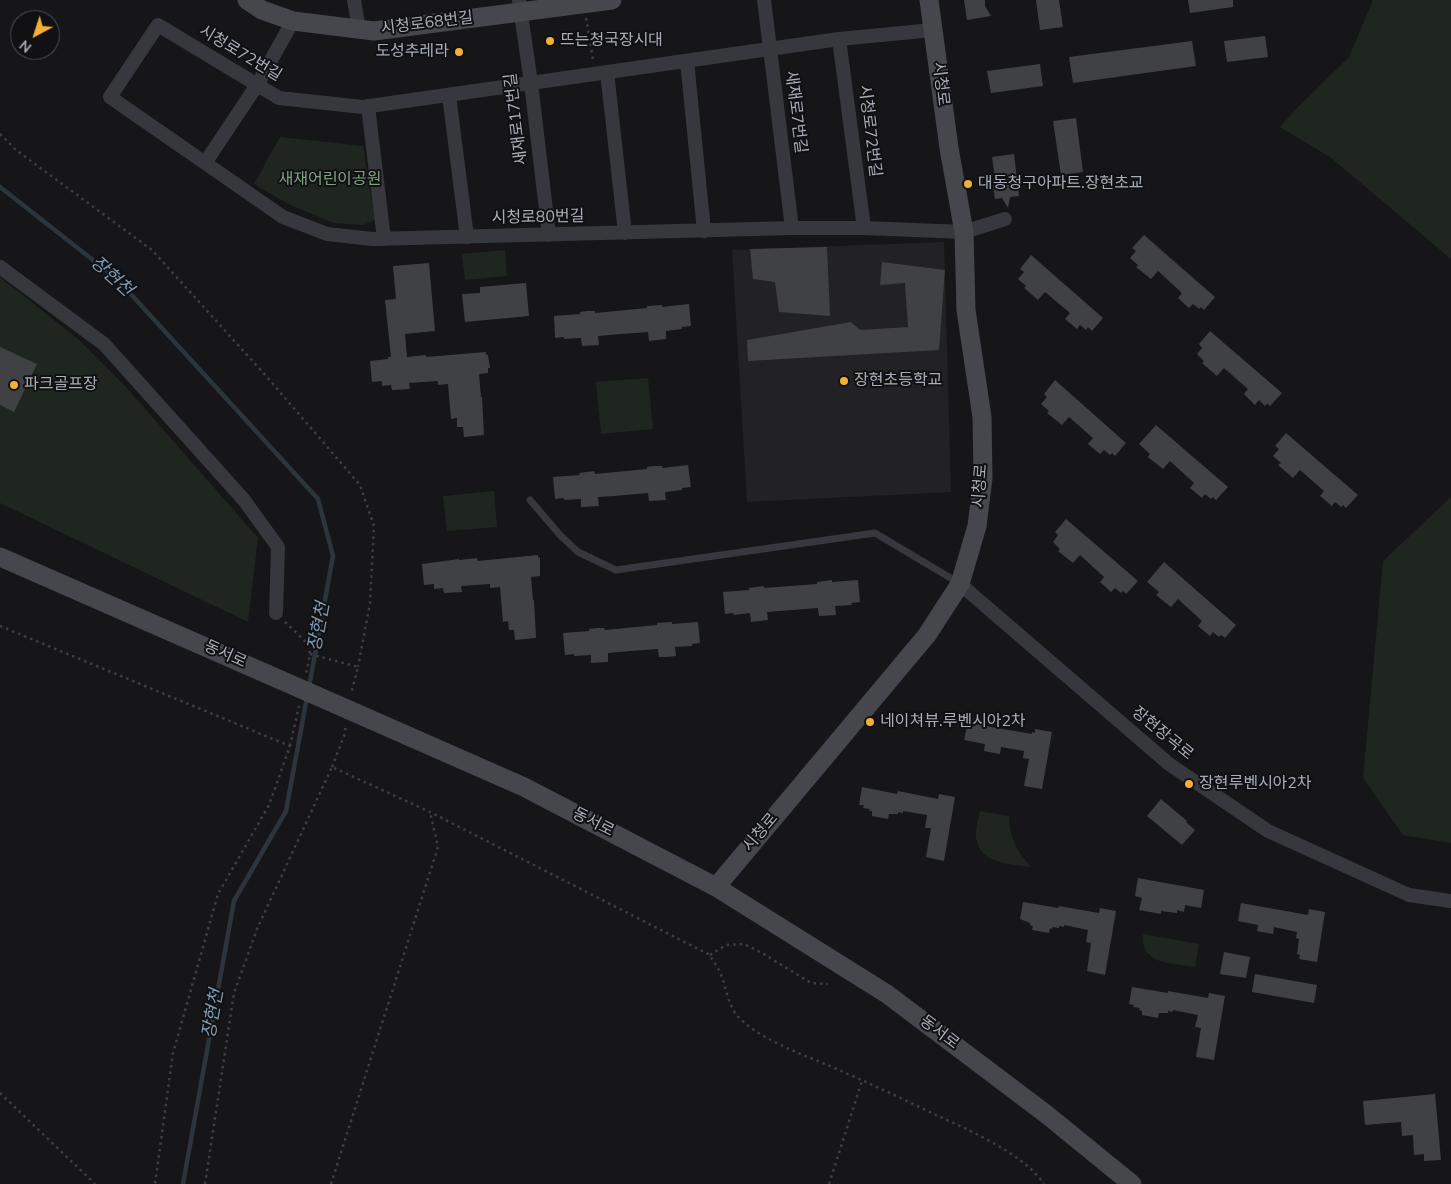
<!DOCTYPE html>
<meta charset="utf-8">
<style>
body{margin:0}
#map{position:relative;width:1451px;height:1184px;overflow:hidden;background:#161618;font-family:"Nunito Sans",sans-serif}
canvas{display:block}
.north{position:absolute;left:10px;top:10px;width:50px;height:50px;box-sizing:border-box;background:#111113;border:1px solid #4d4f55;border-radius:50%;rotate:220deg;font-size:14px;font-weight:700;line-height:20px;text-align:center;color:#a8adb8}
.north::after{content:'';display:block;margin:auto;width:18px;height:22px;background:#f2b134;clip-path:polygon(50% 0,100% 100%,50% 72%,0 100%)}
</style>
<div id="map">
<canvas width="1451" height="1184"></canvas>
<div class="north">N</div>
</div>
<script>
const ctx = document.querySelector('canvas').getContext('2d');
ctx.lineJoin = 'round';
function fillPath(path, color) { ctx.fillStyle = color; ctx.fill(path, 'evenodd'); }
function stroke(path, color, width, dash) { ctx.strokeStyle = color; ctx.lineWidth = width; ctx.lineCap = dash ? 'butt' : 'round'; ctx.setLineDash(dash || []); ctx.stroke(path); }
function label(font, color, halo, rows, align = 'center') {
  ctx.font = font + ' "Nunito Sans","Noto Sans KR",sans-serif'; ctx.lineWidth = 4; ctx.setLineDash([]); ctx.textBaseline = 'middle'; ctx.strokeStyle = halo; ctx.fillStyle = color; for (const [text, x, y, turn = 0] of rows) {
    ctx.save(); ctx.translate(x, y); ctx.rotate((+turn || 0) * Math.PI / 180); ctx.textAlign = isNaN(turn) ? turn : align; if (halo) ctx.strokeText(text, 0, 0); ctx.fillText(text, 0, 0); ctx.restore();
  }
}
fillPath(new Path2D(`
 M944,242l7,250 -204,10 -15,-252z`), '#222225');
fillPath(new Path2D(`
 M1373,0h78v259l-121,-102 -50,-30 17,-19 52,-51z
 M280,137l83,9 12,74 -12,5 -29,-2 -44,-18 -36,-21z
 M505,250l2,26 -42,4 -3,-26z
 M0,277l79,63 48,48 131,150 -10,84 -248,-119z
 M648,378l5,51 -52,5 -5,-52z
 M494,491l3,36 -50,4 -4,-35z
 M1451,497v346l-48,-8 -40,-57 20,-217z
 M980,811l29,5c0,20 8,36 22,51 -18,-3 -49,-3 -54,-25 -3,-9 1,-21 3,-31z
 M1143,934l56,10 -4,23c-23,-4 -55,-2 -52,-33z`), '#1e261f');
stroke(new Path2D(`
 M0,187l117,92 201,220 15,57 -24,131
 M183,1184l51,-283 52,-90 21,-114`), '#2c353c', 4.5);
fillPath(new Path2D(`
 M964,0h21v6l6,10 -24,4z
 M1036,0h23l4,27 -23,3z
 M1188,0h45v7l-43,6z
 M1265,36l3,21 -41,5 -3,-21z
 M1192,41l4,25 -123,17 -4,-26z
 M1040,64l3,22 -52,7 -4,-22z
 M1076,118l7,54 -22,3 -8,-54z
 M1014,154l5,42 -9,1 -2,11 -6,-10 -7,1 -2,-14h3l-4,-28z
 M1144,235l71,62 -11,13 -3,-3 -2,2 -6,-5 -4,4 -11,-10 4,-5 -24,-22 -7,8 -15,-12 2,-2 -8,-7 6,-7 -4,-3z
 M827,247l3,69 -51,-4 -4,-30 -22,-3 -3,-30z
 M1031,255l72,63 -11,13 -4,-4 -2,3 -6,-5 -3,4 -12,-10 5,-6 -25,-21 -7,8 -14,-12 2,-2 -8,-7 6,-7 -4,-3z
 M882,262l63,8 -6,80 -191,11 -1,-21 104,-18 9,8 48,-3 -3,-44 -25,2z
 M429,263l6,68 -30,3 2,23 19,-2v2l60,-5v3h2l2,13h-2v5l-9,1 2,23h1l2,38 -20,2 -1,-10h-6v-9l-6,1 -3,-35 -10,1v-4l-29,2 1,6 -18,1 -1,-5 -9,1v-5l-10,1 -2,-21 18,-2v-2h3l-6,-57 11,-1 -3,-33z
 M526,283l3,33 -64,6 -3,-28 18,-1v-6z
 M689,304l2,22 -9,1v2l-16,2v8l-17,2 -1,-9 -27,2 -23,2 1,9 -17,1 -1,-8 -17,1v-2l-9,1 -1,-22 26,-2v-2l7,-1h8v2l52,-5v-2l15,-1v2z
 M1210,331l72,62 -12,13 -3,-3 -2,3 -6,-6 -4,5 -11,-11 4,-5 -24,-21 -7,8 -15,-13 2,-2 -7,-7 5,-6 -3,-4z
 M0,347l37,17 -23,48 -14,-7z
 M1055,380l71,63 -11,13 -3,-3 -2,2 -6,-5 -4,4 -12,-10 5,-6 -24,-21 -7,8 -15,-12 2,-2 -8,-7 6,-7 -3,-3z
 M1156,425l72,62 -12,13 -3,-3 -2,2 -6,-5 -3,4 -12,-10 4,-5 -24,-22 -7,8 -15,-12 2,-3 -11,-10z
 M1286,433l72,62 -12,13 -3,-3 -2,2 -6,-5 -3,4 -12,-10 4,-5 -24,-21 -7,8 -15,-13 3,-2 -8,-7 6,-7 -4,-3z
 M688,465l3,22 -9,1v2l-17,2 1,8 -17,1 -1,-8 -34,3 -16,1 1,9 -18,1v-8l-17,1v-2l-9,1 -2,-22 27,-2 -1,-2 15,-2 1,3 52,-5v-2l7,-1h8v2z
 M1066,519l72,62 -12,13 -3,-3 -2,2 -6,-5 -4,4 -11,-10 4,-5 -24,-22 -7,8 -15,-12 2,-2 -7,-7 5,-7 -3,-3z
 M538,555v3l2,-1v19l-9,1 2,23h1l2,38 -21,2 -1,-10h-5l-1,-9 -5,1 -3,-35 -10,1v-4l-29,2 1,6 -18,1 -1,-5 -9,1v-5l-10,1 -2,-21 37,-5v1l18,-2 1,3z
 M1164,562l72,63 -11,13 -4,-3 -2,2 -6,-5 -3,4 -12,-10 4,-5 -24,-22 -7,8 -15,-12 3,-3 -12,-10z
 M832,580v2l26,-2 2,22 -9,1 1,2 -17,1 1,9 -17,1 -1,-8 -51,4 1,8 -17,2 -1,-9 -16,2 -1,-2 -8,1 -2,-22 26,-2v-2l7,-1 8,-1v2l53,-4v-2z
 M672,622v2l26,-2 2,21 -8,1v2l-17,1 1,9 -9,1h-8l-1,-8 -28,2 -22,2v9l-17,1v-8l-17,1v-2l-9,1 -2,-22 26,-2v-2l8,-1h7l1,2 52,-5v-2z
 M968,723l64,11v-2l3,1v-4l17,3 -10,57 -18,-3 5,-27 -6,-1 1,-7 -23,-4 -1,7 -16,-3 1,-7 -21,-4z
 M862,787l35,7 1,-3 40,8 1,-5 16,3 -11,64 -18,-4 5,-29h-6l2,-13 -24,-4v2l-5,-1v2h-9l-1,5 -16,-3v-5h-3l1,-2 -7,-1 1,-3h-5z
 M1161,799l26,22 -1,1 9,8 -13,15 -35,-29z
 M1138,878l66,12 -3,18 -16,-3 -1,7 -7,-2v3l-16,-2v3l-22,-4 3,-12 -7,-2z
 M1023,902l35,6 1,-2 40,7 1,-5 16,3 -11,64 -18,-4 4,-28 -5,-1 2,-12 -24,-5v2l-5,-1v2l-6,-1 -1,2 -2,-1 -1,5 -17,-3 1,-4 -3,-1v-2l-10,-4z
 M1241,903l67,12 1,-6 16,3 -8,50 -18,-3 1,-4 -3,-1 2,-15 -3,-1 1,-6 -23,-5 -1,7 -16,-3 1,-6 -20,-4z
 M1224,952l26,5 -4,21 -26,-4z
 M1255,974l62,11 -3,18 -62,-11z
 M1132,987l36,6v-2l40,7 1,-5 16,3 -11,64 -18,-3 5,-29 -6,-1 3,-12 -25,-5v2l-5,-1v2h-9l-1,5 -16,-3v-4l-3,-1 1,-2 -7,-1 1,-2 -5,-1z
 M1435,1094l6,66 -17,1v-7l-10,1 -1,-20 -11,1 -1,-14 -36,3 -2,-24z`), '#404145');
stroke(new Path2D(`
 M586,18l7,42
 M0,134l16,16 136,100 115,127 93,108 14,41 -4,77 -12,64
 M285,622l23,22 2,10 -4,20
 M0,626l290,120 -21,59 -51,89 -45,159 -18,131
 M310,654l48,13 -7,27
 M290,746l9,-40
 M332,767l12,-31 2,-10
 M710,955l16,-10 18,-1 18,9 49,30 17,1
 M0,1093l95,91
 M205,1184l29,-191 23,-64 75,-162 98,45 280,143c3,6 7,11 10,17 6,14 7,30 16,42 15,20 59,38 82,47 40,17 79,35 118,54 33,15 88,39 108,69
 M331,1184l107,-337 -8,-35
 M829,1184l33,-103`), '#3d3f44', 2.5, [2.5, 4]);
stroke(new Path2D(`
 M530,500l30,35 18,17 38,18 259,-37 84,50`), '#37383d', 7);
stroke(new Path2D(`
 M354,0l5,29
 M519,0l12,83 18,152
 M764,0l28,228
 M933,30l-94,9 -476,68 -84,-9 -121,-73 -48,72 173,120 44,17 45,5 420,-11h72l100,4 41,-13
 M839,39l25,189
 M687,61l17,170
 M607,72l18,161
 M449,95l18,142
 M368,106l16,133
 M205,163l52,-78 36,-64
 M0,267l104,77 140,156 34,47 -2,66
 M960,584l209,180 99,67 141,64 42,6`), '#37383d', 14);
stroke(new Path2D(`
 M247,0l15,10 31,11 81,10 238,-31
 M0,557l267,117
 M349,710l175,77 192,100 171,107 159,120 86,70
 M716,887l211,-252 33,-51 17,-58 6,-48 -1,-61 -16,-107 -2,-78 -15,-84 -20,-148`), '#45474d', 19);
stroke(new Path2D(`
 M267,674l82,36`), '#45474d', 19);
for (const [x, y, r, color] of [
 [550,41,5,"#f2b134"],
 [459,52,5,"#f2b134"],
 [968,184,5,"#f2b134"],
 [844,381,5,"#f2b134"],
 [14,385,5,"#f2b134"],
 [870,722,5,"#f2b134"],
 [1189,784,5,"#f2b134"]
]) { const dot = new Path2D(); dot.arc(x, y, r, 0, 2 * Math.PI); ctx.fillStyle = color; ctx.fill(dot); stroke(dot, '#111113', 2); }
label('16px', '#a8adb8', '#111113', [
 ["시청로68번길",427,24,-7],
 ["시청로72번길",240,54,31],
 ["시청로",940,84,83],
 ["새재로7번길",795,112,83],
 ["새재로17번길",517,119,-97],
 ["시청로72번길",869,131,83],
 ["시청로80번길",538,218,-1],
 ["시청로",981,486,-86],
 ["동서로",225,655,24],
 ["장현장곡로",1162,734,39],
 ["동서로",593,823,27],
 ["시청로",761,833,-50],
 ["동서로",939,1033,37]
]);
label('16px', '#a8adb8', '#111113', [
 ["뜨는청국장시대",560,41],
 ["도성추레라",449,52,"right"],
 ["대동청구아파트.장현초교",978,184],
 ["장현초등학교",854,381],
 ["파크골프장",24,385],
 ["네이쳐뷰.루벤시아2차",880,722],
 ["장현루벤시아2차",1199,784]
], 'left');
label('16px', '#7fa381', '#111113', [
 ["새재어린이공원",330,180]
]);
label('italic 18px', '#7f9bb3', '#111113', [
 ["장현천",111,277,42],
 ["장현천",320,627,-79],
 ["장현천",214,1014,-80]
]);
</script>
